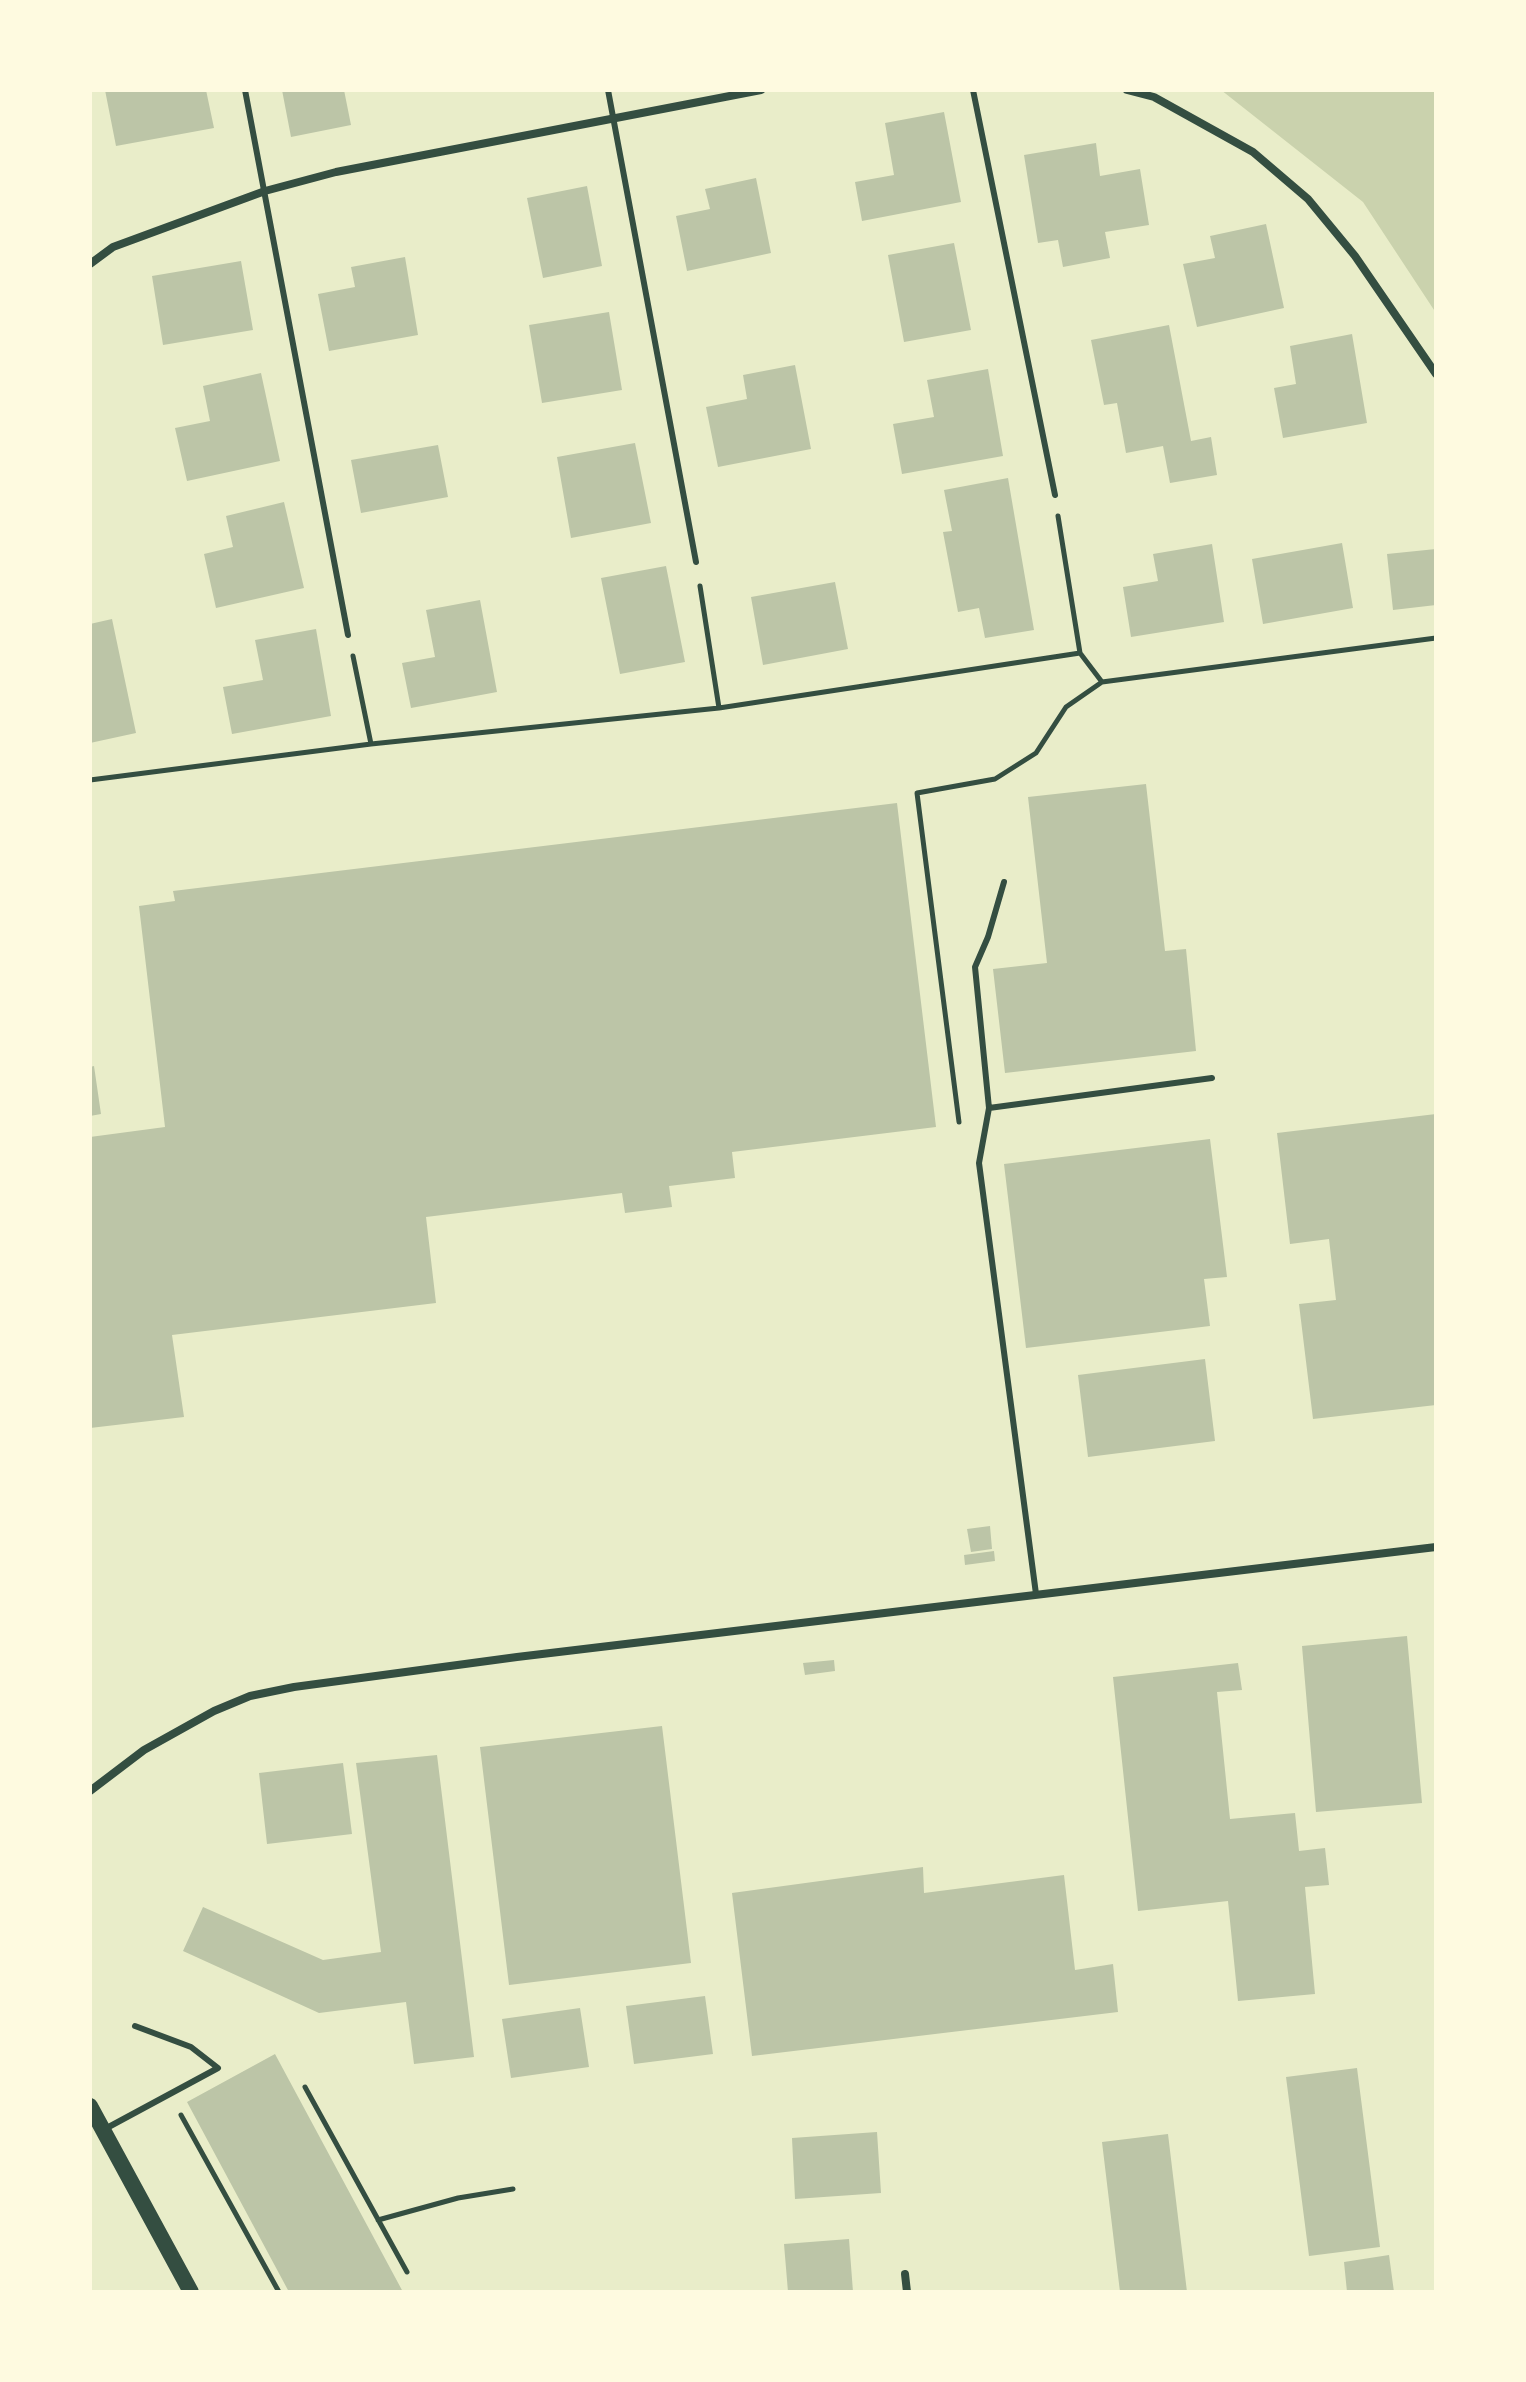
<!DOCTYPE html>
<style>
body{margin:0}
#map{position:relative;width:1526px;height:2382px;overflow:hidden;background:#e9edc9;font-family:"Fira Sans Condensed",sans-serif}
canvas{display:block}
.frame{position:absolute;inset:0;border:92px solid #fefae0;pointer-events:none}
</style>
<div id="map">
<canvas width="1526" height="2382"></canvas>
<div class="frame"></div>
</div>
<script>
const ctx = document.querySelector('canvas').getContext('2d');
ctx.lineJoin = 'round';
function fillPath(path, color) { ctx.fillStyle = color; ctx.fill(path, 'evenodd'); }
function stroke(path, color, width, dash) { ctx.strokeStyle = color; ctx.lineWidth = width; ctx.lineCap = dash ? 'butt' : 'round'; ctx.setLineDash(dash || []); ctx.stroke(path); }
fillPath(new Path2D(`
 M1221,90h215v223l-73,-111z`), '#cad2ad');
fillPath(new Path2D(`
 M105,90h101l8,38 -98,18z
 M282,90h62l7,35 -60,12z
 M944,112l17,90 -99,19 -7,-39 39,-7 -9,-52z
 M1096,143l4,33 40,-7 9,56 -44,7 5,26 -47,9 -5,-27 -20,3 -14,-88z
 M756,178l15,75 -84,18 -11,-55 34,-7 -5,-20z
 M587,186l15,80 -59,12 -16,-80z
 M1266,224l18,84 -87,19 -14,-63 32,-6 -5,-22z
 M954,243l17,87 -67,12 -16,-87z
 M405,257l13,78 -89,16 -11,-57 37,-7 -4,-20z
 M241,261l12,69 -90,15 -11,-69z
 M609,312l13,78 -80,13 -13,-78z
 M1169,325l22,116 20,-4 6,38 -47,8 -7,-37 -37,7 -9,-50 -13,2 -13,-65z
 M1352,334l15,89 -84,15 -9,-50 22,-4 -6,-38z
 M795,365l16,84 -93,18 -12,-60 41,-8 -4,-24z
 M988,369l15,87 -101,18 -9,-50 41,-7 -7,-37z
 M261,373l19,88 -93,20 -12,-53 35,-7 -7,-35z
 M635,443l16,80 -80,15 -14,-81z
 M438,445l10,52 -87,16 -10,-53z
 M1008,478l26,152 -49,8 -6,-30 -21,4 -15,-80 9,-1 -8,-41z
 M284,502l20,86 -88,20 -12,-54 29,-7 -7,-31z
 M1342,543l11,65 -90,16 -11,-65z
 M1212,544l12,78 -93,15 -8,-50 35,-6 -5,-27z
 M1436,549v56l-43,5 -6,-56z
 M666,566l19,96 -65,12 -19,-96z
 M835,582l13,67 -85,16 -12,-68z
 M480,600l17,92 -86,16 -9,-45 33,-6 -9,-47z
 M112,619l24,114 -46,10v-119z
 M316,629l15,87 -99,18 -9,-47 40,-7 -8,-40z
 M1146,784l19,167 21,-2 10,102 -191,22 -12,-104 54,-6 -19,-166z
 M897,803l39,324 -204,25 3,26 -66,8 3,21 -47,6 -3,-20 -196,24 10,86 -264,32 12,82 -94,11v-291l75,-10 -26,-221 36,-5 -2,-10z
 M94,1066l7,48 -11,2v-49z
 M1436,1114v291l-123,14 -14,-115 37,-4 -7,-61 -39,5 -13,-111z
 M1210,1139l17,138 -23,2 6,47 -184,22 -22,-184z
 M1205,1359l10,82 -127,16 -10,-82z
 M990,1526l2,23 -21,3 -4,-23z
 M994,1551l1,10 -30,4 -1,-10z
 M1407,1636l15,167 -106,9 -14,-166z
 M834,1660l1,11 -30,4 -2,-12z
 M1238,1663l4,27 -25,2 13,127 65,-6 4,38 26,-3 4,37 -24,2 10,107 -77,7 -10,-100 -90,10 -25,-234z
 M662,1726l29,237 -182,22 -29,-238z
 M437,1755l37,302 -60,7 -8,-62 -87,11 -136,-62 20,-44 120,53 58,-8 -25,-189z
 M343,1763l9,71 -85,10 -8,-71z
 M923,1867l1,26 140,-18 11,95 38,-6 5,48 -366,44 -20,-163z
 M705,1996l8,58 -79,10 -8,-58z
 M580,2008l9,59 -78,11 -9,-59z
 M275,2054l128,238h-114l-102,-190z
 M1357,2068l23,179 -71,9 -23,-179z
 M877,2132l4,61 -86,6 -3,-61z
 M1168,2134l19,158h-67l-18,-150z
 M849,2239l4,53h-65l-4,-48z
 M1389,2255l5,37h-47l-3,-30z`), '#bcc5a7');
stroke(new Path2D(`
 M1058,516l22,137
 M700,586l19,122
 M353,656l18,88
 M90,780l281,-36 348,-36 361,-55 22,29 334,-44
 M959,1122l-42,-329 78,-14 41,-26 30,-46 36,-25
 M305,2087l102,185
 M181,2115l98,177
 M378,2220l80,-22 55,-9`), '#344e41', 5);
stroke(new Path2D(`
 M245,90l103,545
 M608,90l88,472
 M973,90l82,405
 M1004,882l-16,55 -13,30 14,141 -10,55 57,431
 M989,1108l223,-30
 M103,2130l115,-62 -27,-21 -56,-21`), '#344e41', 6);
stroke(new Path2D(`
 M1127,90l27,7 99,55 55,47 47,57 81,118
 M90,264l23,-17 152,-56 71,-19 425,-82
 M90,1791l54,-41 70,-39 36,-15 44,-9 223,-30 919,-110
 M905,2274l2,18`), '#344e41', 8);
stroke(new Path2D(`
 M90,2106l101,186`), '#344e41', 16);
</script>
